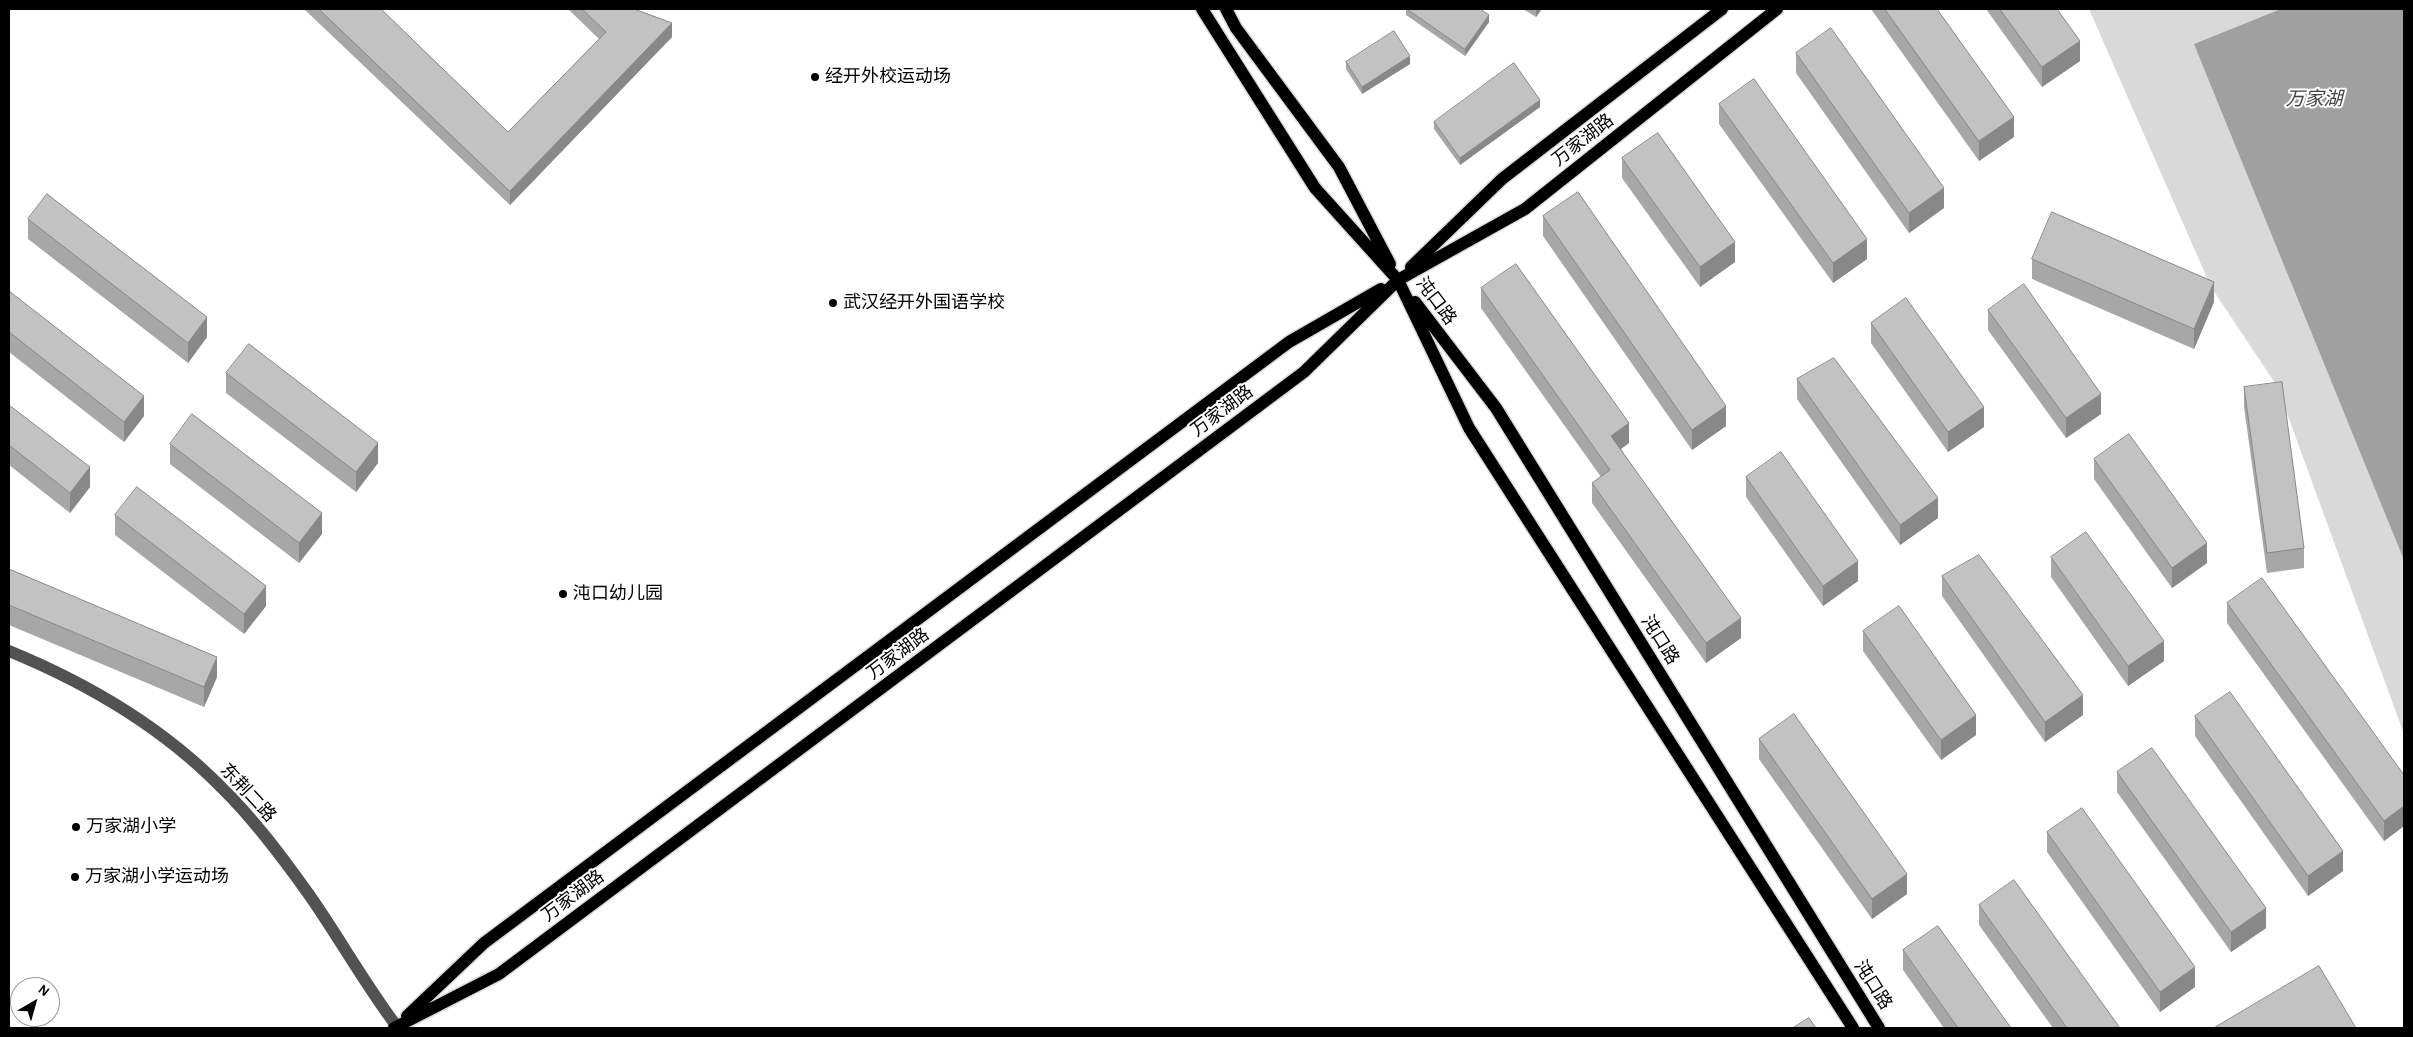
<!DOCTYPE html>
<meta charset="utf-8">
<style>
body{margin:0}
#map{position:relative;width:2413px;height:1037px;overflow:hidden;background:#fff;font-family:"Alegreya Sans",sans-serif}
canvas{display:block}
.frame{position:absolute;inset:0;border:10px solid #000;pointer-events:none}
.north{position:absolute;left:10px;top:977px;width:50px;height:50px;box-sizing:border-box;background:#fff;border:1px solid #999;border-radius:50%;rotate:38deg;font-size:14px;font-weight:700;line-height:20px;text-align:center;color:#000}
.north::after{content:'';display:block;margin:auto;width:18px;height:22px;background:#000;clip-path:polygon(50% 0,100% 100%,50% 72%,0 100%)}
</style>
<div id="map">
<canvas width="2413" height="1037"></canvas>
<div class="frame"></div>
<div class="north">N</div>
</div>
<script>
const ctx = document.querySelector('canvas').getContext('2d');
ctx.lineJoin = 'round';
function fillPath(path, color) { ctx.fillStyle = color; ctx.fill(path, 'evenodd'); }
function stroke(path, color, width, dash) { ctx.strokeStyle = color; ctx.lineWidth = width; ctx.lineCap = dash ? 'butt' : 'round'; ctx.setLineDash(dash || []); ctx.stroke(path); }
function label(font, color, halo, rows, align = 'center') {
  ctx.font = font + ' "Alegreya Sans","Noto Sans SC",sans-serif'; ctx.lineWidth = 4; ctx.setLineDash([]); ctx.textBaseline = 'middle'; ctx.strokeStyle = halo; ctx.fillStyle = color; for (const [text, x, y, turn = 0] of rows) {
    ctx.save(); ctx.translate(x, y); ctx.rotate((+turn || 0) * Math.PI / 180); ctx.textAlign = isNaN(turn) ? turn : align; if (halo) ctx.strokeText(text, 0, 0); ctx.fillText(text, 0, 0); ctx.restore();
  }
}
fillPath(new Path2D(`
 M2089,9h315v725l-127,-348 -66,-99z`), '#d9d9d9');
fillPath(new Path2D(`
 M2281,9h123v551l-210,-516z`), '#a0a0a0');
const major = new Path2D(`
 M1202,9l113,179 83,92 71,148 384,600
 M1226,9l10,19 103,139 51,97
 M1411,267l91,-88 220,-170
 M1415,302l81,106 383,620
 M407,1016l77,-73 805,-601 92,-53
 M394,1028l105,-54 805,-602 94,-92 127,-71 252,-200`);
stroke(major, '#dbdbdb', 15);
stroke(new Path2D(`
 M9,651c78,32 152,75 212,136 33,32 62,71 89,109 30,43 56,90 88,132`), '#525252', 12);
stroke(major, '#000', 12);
fillPath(new Path2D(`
 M304,9h77l127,123 91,-93 -31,-30h66l38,28 -162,168z
 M1406,9h74l9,13 -24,34 -59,-41z
 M1523,9h19l-6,8z
 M1871,9h66l77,128 -35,24z
 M1986,9h71l23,52 -38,26z
 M1796,53l148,155 -35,25 -113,-160z
 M1346,62l64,2 -48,30 -16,-25z
 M1719,104l148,155 -34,24 -114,-159z
 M1540,107l-80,58 -26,-36v-7z
 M1622,158l113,104 -35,25 -78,-109z
 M1543,216l183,210 -34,24 -149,-214z
 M28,219l179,118 -19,26 -160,-124z
 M2032,259l182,43 -20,47 -162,-70z
 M1481,288l148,155 -8,6 120,189 -35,25 -114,-160v-20l9,-6 -120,-169z
 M9,291l135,125 -20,26 -115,-90z
 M1988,310l113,104 -35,24 -78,-108z
 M1871,323l113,104 -36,25 -77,-109z
 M226,373l152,90 -22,29 -130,-99z
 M1797,379l141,139 -38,27 -103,-146z
 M2244,387l60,161v20l-37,5 -23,-166z
 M9,405l81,82 -20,26 -61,-48z
 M170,444l152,90 -23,29 -129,-99z
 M2094,459l113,104 -35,25 -78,-109z
 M1746,477l112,104 -35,25 -77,-109z
 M115,515l151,91 -22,28 -129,-99z
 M2051,557l113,104 -36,25 -77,-109z
 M9,569l208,108 -13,30 -195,-82z
 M1942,576l141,139 -38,27 -103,-146z
 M2227,603l177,172v51l-20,15 -157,-218z
 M1863,631l113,104 -35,25 -78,-109z
 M2195,716l148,155 -35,25 -113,-160z
 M1759,739l148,155 -35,25 -113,-160z
 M2117,772l149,156 -35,24 -114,-160z
 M2047,832l148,155 -35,25 -113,-160z
 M1979,905l141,123h-67l-74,-103z
 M1903,950l108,78h-67l-41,-58z`), '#a7a7a7');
fillPath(new Path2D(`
 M1537,9h5l-6,8v-7z
 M1489,15v7l-24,34v-7z
 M672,23v14l-162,168v-14z
 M2080,41v20l-38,26v-20z
 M1410,56v8l-48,30v-7z
 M1540,100v7l-80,58v-7z
 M2014,117v20l-35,24v-20z
 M1944,188v20l-35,25v-20z
 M1867,239v20l-34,24v-20z
 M1735,242v20l-35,25v-20z
 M2214,282v20l-20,47v-20z
 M207,317v20l-19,26v-20z
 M2101,394v20l-35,24v-20z
 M144,396v20l-20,26v-20z
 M1726,406v20l-34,24v-20z
 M1984,407v20l-36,25v-20z
 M1629,423v20l-18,13v-20z
 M378,443v20l-22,29v-20z
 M90,467v20l-20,26v-20z
 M1938,498v20l-38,27v-20z
 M322,513v21l-23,29v-20z
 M2207,543v20l-35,25v-20z
 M1858,561v20l-35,25v-20z
 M266,586v20l-22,28v-20z
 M1741,618v20l-35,25v-20z
 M2164,641v20l-36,25v-20z
 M217,657v20l-13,30v-20z
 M2083,695v20l-38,27v-20z
 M1976,715v20l-35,25v-20z
 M2404,806v20l-20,15v-20z
 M2343,851v20l-35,25v-20z
 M1907,874v20l-35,25v-20z
 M2266,908v20l-35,24v-20z
 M2195,967v20l-35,25v-20z`), '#888');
const building = new Path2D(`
 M319,9h62l127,123 98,-100 -24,-23h52l38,14 -162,168z
 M1407,9h73l9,6 -24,34z
 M1885,9h52l77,108 -35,24z
 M2000,9h57l23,32 -38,26z
 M1831,28l113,160 -35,25 -113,-160z
 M1394,31l16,25 -48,31 -16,-25z
 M1514,63l26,37 -80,58 -26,-36z
 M1754,79l113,160 -34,24 -114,-159z
 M1658,133l77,109 -35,25 -78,-109z
 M1578,192l148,214 -34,24 -149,-214z
 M47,194l160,123 -19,26 -160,-124z
 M2052,212l162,70 -20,47 -162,-70z
 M1516,264l113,159 -18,13 130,182 -35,25 -114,-160 18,-13 -129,-182z
 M2024,284l77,110 -35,24 -78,-108z
 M9,291l135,105 -20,26 -115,-90z
 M1906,298l78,109 -36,25 -77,-109z
 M249,344l129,99 -22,29 -130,-99z
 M1834,358l104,140 -38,27 -103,-146z
 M2282,382l22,166 -37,5 -23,-166z
 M9,405l81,62 -20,26 -61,-48z
 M192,414l130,99 -23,30 -129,-99z
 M2129,434l78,109 -35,25 -78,-109z
 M1781,452l77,109 -35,25 -77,-109z
 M137,487l129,99 -22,28 -129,-99z
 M2086,532l78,109 -36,25 -77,-109z
 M1979,555l104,140 -38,27 -103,-146z
 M9,569l208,88 -13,30 -195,-82z
 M2262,578l142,197v31l-20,15 -157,-218z
 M1899,606l77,109 -35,25 -78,-109z
 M2230,692l113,159 -35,25 -113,-160z
 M1794,714l113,160 -35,25 -113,-160z
 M2152,748l114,160 -35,24 -114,-160z
 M2082,808l113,159 -35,25 -113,-160z
 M2014,880l106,148h-53l-88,-123z
 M1938,926l73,102h-53l-55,-78z
 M2319,966l37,62h-142z
 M1809,1018l7,10h-23z`);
fillPath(building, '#c2c2c2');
stroke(building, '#888', 1);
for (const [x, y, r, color] of [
 [815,77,5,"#000"],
 [833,303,5,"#000"],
 [563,594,5,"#000"],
 [76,827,5,"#000"],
 [75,877,5,"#000"]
]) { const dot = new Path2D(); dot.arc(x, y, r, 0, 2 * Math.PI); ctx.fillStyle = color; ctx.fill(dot); stroke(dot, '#fff', 2); }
label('18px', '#000', '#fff', [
 ["经开外校运动场",825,77],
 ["武汉经开外国语学校",843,303],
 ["沌口幼儿园",573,594],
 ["万家湖小学",86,827],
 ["万家湖小学运动场",85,877]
], 'left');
label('18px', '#000', '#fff', [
 ["万家湖路",1583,140,-38],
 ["沌口路",1436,301,53],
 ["万家湖路",1222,411,-37],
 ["沌口路",1660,640,58],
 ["万家湖路",898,654,-37],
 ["东荆二路",248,793,47],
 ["万家湖路",573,896,-37],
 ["沌口路",1873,985,58]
]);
label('italic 19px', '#414141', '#fff', [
 ["万家湖",2314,99]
]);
</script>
